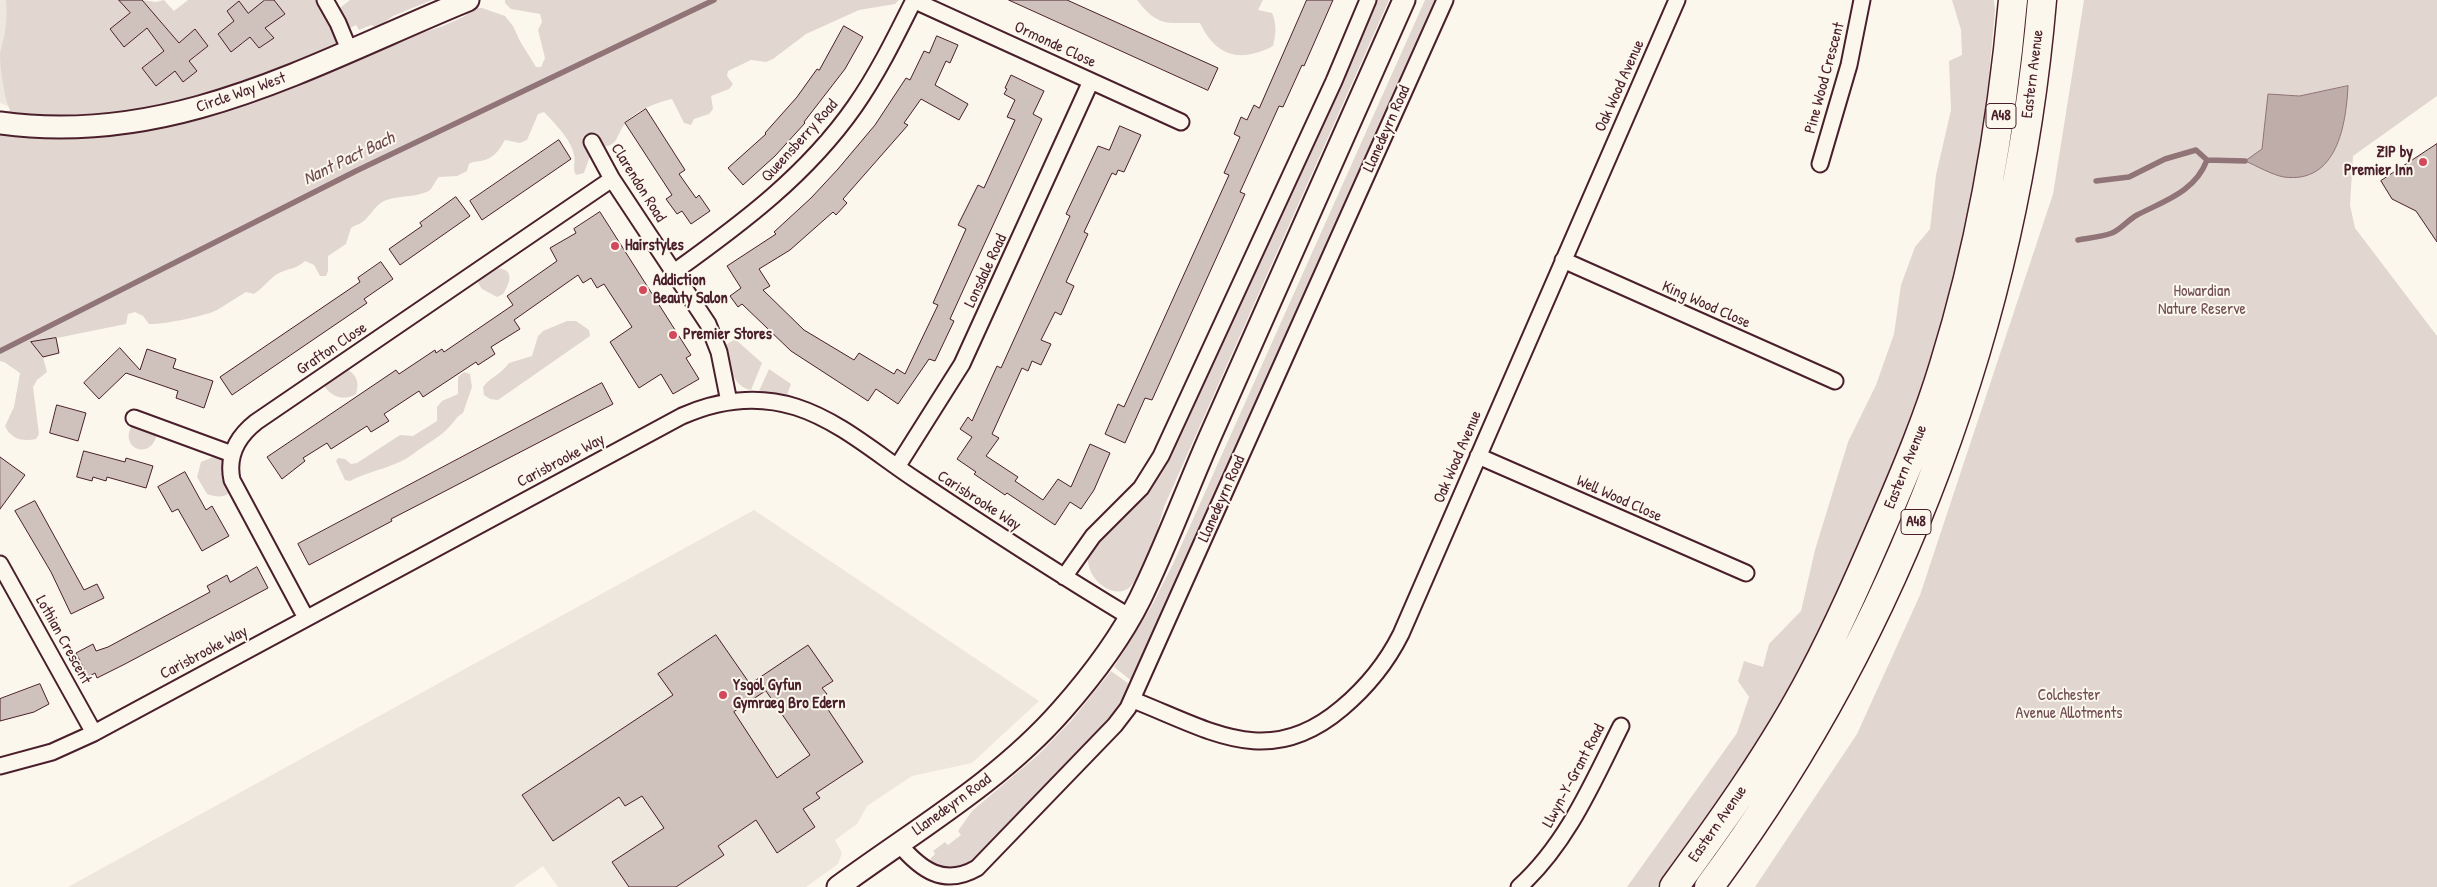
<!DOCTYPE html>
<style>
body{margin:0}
canvas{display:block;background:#fbf7ec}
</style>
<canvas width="2437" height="887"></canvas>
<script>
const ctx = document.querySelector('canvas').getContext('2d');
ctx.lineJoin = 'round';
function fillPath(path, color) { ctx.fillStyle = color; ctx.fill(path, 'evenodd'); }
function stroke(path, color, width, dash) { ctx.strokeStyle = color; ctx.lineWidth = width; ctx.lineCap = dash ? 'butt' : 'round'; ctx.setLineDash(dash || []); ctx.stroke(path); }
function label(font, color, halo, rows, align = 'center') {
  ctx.font = font + ' "Patrick Hand",sans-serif'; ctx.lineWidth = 4; ctx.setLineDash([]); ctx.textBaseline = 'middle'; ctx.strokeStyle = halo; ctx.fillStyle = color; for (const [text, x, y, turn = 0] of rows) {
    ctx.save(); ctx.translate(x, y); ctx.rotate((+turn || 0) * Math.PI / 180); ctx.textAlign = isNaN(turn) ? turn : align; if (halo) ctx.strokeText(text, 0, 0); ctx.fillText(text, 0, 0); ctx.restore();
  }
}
fillPath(new Path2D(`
 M0,0h14l-6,106 -8,-3z
 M754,510l285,191 -67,62 -60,13 -45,30 -10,18 -22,16 7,13 -4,11 -32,23h-248l-15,-21 -30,21h-445z`), '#eee7de');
fillPath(new Path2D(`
 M6,0h121l-5,4 11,13h-8l-15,13 14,16 23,-18 17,23 -22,17 14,18 14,-11 -2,-4 4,-4 12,14 13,-10 -11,-13 4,-4 4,4 14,-12 -13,-17 -16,14 -20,-24 -4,3 -4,-12 -9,-10 14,2 8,-2 10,11 14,-11h77l-17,13 -9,-11 -12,9 7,10 -16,14 13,16 15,-10 1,-8 12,15 14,-10 -11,-15 4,-3 4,4 15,-10 -11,-14h51l29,61 35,-17 54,-18 20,-9 12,-9h7l23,8 8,10 7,15 16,26h5l4,-9 -7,-28 4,-8 -2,-8 -29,-5 -6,-6v-3h394l-4,4 -36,6 -53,24 -33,25 -7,3 -15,-2 -23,11 -1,5 6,8 -4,5 -18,7 2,13 -4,5 -15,5 -3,6 -7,-2 -12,-24c-14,3 -32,10 -43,20 -17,17 -6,33 -40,25l1,12 -6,17 -8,2c-4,-7 0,-13 -2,-20 -3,-16 -19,-31 -30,-43l-6,2 -11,26 -7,3 -15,-3c-7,11 -10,18 -24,21 -5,1 -8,0 -12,3l-2,7 -10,5 -18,1c-4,4 -6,10 -9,13 -12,8 -33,5 -46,11 -8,4 -13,13 -19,19 -4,4 -10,5 -14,8l-5,16 -18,12v15l-2,5h-6l-6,-11 -9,-4c-8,8 -16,7 -26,12 -9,5 -16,15 -25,21l-8,-2c-10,6 -19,12 -29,18 -11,6 -56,15 -68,14l-6,-8 -8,-4 -7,2 -2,10 -94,19 11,14 4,15 -10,8 -4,7 6,47 -3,5c-14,3 -25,0 -31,-13l9,-19 6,-34 -16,-11 -4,-1v-241l10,-10c-6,-13 -10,-42 -10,-57 5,-17 8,-34 6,-53z
 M350,0h82l-39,16 -16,12 -6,-3 -12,5 -3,-5 -6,3 -14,-17z
 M1137,0h126l-5,10 14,3c5,12 4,21 1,33 -32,17 -57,11 -73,-23 -31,-1 -41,6 -63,-23z
 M1374,0h15l-225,507c-6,21 -18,63 -33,79 -17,18 -54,-12 -40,-40l34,-31 157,-310 4,-1 35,-73 -1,-5 34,-74z
 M1425,0h13l-305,682 -19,-15 37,-60 22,-43z
 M1952,0h42l1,11 -14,149 -47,198 -24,77 -87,190 -32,58 -48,83 -86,121h-30l110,-154 12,-36 -11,-16 6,-20 19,6 6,-23 32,-33 14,-61 33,-108 28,-57 18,-51 7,-49 14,-38 15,-18 6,-54 15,-65 -2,-49 13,-6 -1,-25z
 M2084,0h353v96l-84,60 -3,49 5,23 82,108v551h-682l102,-153 63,-139 133,-401z
 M494,268c20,0 18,12 9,26l-6,3 -15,-8 -4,-6 2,-7z
 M567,321h9l13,9 1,6 -92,64 -8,-1 -6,-4 -1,-8c9,-11 17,-12 26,-24l23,-7 6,-20 5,-5z
 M735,339l27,24 -11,27c-20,-4 -22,-27 -27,-44z
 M343,367c13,6 17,14 13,27 -11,7 -23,4 -31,-7v-8z
 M769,369l22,15 -4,11 -28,-4z
 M464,372l6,2 2,13 -9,26c-7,4 -8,8 -13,13 -8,10 -27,20 -37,28 -16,13 -45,17 -63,27l-5,-1 -9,-19 2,-3 7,1 6,5 6,-1 43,-28 13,1 24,-15v-14l5,-6 16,-7v-17z
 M141,424l16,10c-6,27 -37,15 -26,-7z
 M213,457l10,2 9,6 -1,27c-8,6 -15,5 -24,2l-10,-17 4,-15z
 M1111,671l21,15 -15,27 -151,155 -8,7 -30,-9 4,-3 -2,-4 5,-5 -2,-3 12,-9 3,3 13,-10 -3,-4 14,-20 66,-56 33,-34z`), '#e2d7d0');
const water = new Path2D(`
 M2348,86c-2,39 -11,98 -64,91 -12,-2 -27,-11 -39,-16l17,-12 6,-55 31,2z`);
fillPath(water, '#bfadaa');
stroke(water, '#907477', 1);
stroke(new Path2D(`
 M2096,181l33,-4 36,-18 31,-9 11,10
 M2078,240c11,-2 23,-3 34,-7 9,-4 16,-13 25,-18 27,-14 58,-23 70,-55l38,1
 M0,351l356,-180 358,-171`), '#907477', 5.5);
const building = new Path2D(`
 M119,0h23l37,43 16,-14 13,17 -19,15 8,10 -14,11 -8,-11 -19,15 -14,-18 22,-17 -17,-23 -23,19 -14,-18 20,-16z
 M265,0h9l11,14 -20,14 9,10 -15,10 -9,-11 -19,15 -13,-18 16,-13 -7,-10 12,-10 9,12z
 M1009,0h58l151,68 -10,22z
 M1307,0h26l-29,66 -2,-1 -19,42 -4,-1 -39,86 5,2 -17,38 -76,168 -7,-2 -20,45 -20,-9 13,-30 6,3 105,-232 -5,-2 16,-36 -6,-3 7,-17 6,3 7,-15 5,3z
 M844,26l19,11 -18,32 -41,53 1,1 -30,33 -32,29 -15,-17 38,-34 -1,-1 32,-36 20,-28 2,1z
 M937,36l21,9 -8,18 -4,-2 -11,24 33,19 -9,16 -38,-21 -17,24 4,2 -65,74 4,4 -11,12 -3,-3 -43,38 -31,19 11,17 -7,4 41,40 50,30 5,-7 35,21 3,-5 8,5 33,-69 -5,-2 33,-74 -8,-4 20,-40 6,3 31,-68 -8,-3 8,-17 -11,-6 3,-5 -2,-1 6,-13 33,16 -11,23 9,5 -77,167 -15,33 4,2 -19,40 -6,-2 -31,45 -22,-15 -8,12 -77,-50 -49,-47 -4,3 -8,-11 11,-8 -14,-22 49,-32 -2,-2 37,-34 27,-29 37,-44 31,-47 4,2 14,-29 5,2z
 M646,109l39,61 -6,4 17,24 3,-3 11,16 -19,13 -9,-13 -5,3 -11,-15 6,-4 -47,-72z
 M1120,126l21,9 -17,37 -6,-2 -2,5 -4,-2 -28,59 4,2 -22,48 8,4 -13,29 -6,-3 -14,28 10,4 -10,21 -9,-4 -4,10 -6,-3 -30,66 7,4 -13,18 32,21 -3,4 28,19 15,-21 13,8 19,-43 20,9 -16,37 -13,19 -11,-7 -15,23 -48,-32 -2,2 -31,-21 2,-2 -19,-13 15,-22 -12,-8 8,-12 4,4 25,-55 4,2 69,-152 -4,-2 32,-68 11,4z
 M559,140l12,19 -89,61 -12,-19z
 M2437,144v98l-21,-31 -24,-12 -11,-18z
 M456,197l14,19 -70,49 -11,-16 33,-23 -2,-3z
 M600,212l91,143 -5,3 13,21 -26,15 -12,-20 -22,14 -29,-46 22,-15 -28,-43 -7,4 -6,-10 -8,5 -5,-8 -64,45 6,9 -29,18 4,7 -17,11 -2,-3 -53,35 -4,-6 -35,23 5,7 -18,11 -4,-6 -36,23 -4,-6 -24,15 2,3 -23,18 -15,-22 129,-87 3,4 36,-24 1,3 6,-4 2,3 69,-47 -6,-9 50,-35 -7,-13 26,-15 -2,-4z
 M381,262l12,17 -29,20 3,4 -135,92 -12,-18 140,-95 -2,-4z
 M56,338l3,15 -16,4 -12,-15z
 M120,348l20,22 7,-21 29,10 -3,9 40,13 -9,27 -28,-10 2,-7 -52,-18 -27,26 -15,-16z
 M602,383l11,21 -189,98 -33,17 1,2 -83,44 -11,-21z
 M57,405l29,8 -8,28 -28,-8z
 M84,451l41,11 1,-4 27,8 -7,22 -39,-11 -1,4 -13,-4 -1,4 -15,-4z
 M0,457l25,18 -25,34z
 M185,472l21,38 6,-4 17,30 -27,15 -24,-42 -6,3 -14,-25z
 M35,501l49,89 13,-6 7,14 -33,16 -20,-42 -36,-61z
 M257,567l11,21 -143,76 -28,14 -2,-5 -7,4 -12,-24 17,-9 3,7 12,-4 102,-55 -3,-6 20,-11 3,7z
 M716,635l34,49 58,-39 25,36 -11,7 5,6 -6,5 42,63 -47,31 4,5 -17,11 12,18 -38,26 -21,-33 -38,26 6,9 -48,32h-47l-17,-25 52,-34 -22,-32 -17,10 -6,-9 -66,44 -31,-46 151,-100 -15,-21zM766,691l44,64 -33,23 -43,-66z
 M40,684l9,20 -15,8 -34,9v-22z`);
fillPath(building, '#cfc2bc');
stroke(building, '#4a1f2b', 1);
const street = new Path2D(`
 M325,0l13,23 12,29
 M913,0l268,122
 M592,142l20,37 96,145 11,28 10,50
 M1820,164l29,-99 13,-65
 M1563,260l272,121
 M674,272c67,-48 133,-97 181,-166 23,-33 41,-70 59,-106
 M134,418l98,36
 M1478,456l268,117
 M897,467l65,-103 129,-283
 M0,564l94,169
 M1064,577l29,-41 48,-48 20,-32 173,-375 34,-81
 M306,618l-74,-138c-5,-24 5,-43 24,-58l356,-243
 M1133,700c77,30 135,71 209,8 25,-21 44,-44 59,-74l276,-634
 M0,766l52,-14 42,-19 588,-317c36,-16 76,-21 114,-9 44,14 82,48 120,73 70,47 141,93 214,137
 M899,844c22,26 45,43 78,24l138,-143 13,-17 317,-708
 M1519,887c48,-43 74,-105 102,-161`);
const secondary = new Path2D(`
 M0,123c173,24 314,-60 468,-123
 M838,887c76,-56 161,-105 224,-177 30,-34 58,-71 78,-111 27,-55 48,-113 73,-169 64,-143 127,-287 191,-430`);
const highway = new Path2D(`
 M1674,887c49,-67 99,-137 138,-211 27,-51 50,-104 73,-157 22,-51 43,-101 59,-154 37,-119 58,-241 69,-365
 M1709,887c191,-256 306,-568 333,-887`);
stroke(street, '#4a1f2b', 19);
stroke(secondary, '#4a1f2b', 25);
stroke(highway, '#4a1f2b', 31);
stroke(street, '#fbf7ec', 15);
stroke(secondary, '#fbf7ec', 21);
stroke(highway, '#fbf7ec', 28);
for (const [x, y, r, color] of [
 [2423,162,5,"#d1495b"],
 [615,246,5,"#d1495b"],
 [643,290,5,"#d1495b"],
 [673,335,5,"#d1495b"],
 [723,695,5,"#d1495b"]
]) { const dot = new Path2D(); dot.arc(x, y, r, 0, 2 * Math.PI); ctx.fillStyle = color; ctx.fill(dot); stroke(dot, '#fbf7ec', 2); }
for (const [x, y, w] of [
 [2001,116,30],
 [1916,522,30]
]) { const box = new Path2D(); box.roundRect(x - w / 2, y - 12.5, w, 25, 4); ctx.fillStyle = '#fbf7ec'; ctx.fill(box); stroke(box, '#4a1f2b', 1); }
label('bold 15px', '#4a1f2b', null, [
 ["A48",2001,116],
 ["A48",1916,522]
]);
label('16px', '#4a1f2b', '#fbf7ec', [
 ["Ormonde Close",1055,45,25],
 ["Eastern Avenue",2033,74,-83],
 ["Pine Wood Crescent",1825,78,-75],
 ["Oak Wood Avenue",1620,86,-66],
 ["Circle Way West",241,93,-19],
 ["Llanedeyrn Road",1387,129,-66],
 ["Queensberry Road",800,141,-48],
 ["Clarendon Road",638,183,58],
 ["Lonsdale Road",986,271,-65],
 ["King Wood Close",1706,305,24],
 ["Grafton Close",332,349,-34],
 ["Oak Wood Avenue",1458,457,-67],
 ["Carisbrooke Way",561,461,-28],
 ["Eastern Avenue",1906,467,-68],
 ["Llanedeyrn Road",1222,499,-66],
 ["Well Wood Close",1619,499,24],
 ["Carisbrooke Way",979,501,33],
 ["Lothian Crescent",63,640,61],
 ["Carisbrooke Way",204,653,-28],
 ["Llwyn-Y-Grant Road",1574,776,-62],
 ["Llanedeyrn Road",952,805,-36],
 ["Eastern Avenue",1718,824,-55]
]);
label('bold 16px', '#4a1f2b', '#fbf7ec', [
 ["ZIP by",2413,153,"right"],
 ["Premier Inn",2413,171,"right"],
 ["Hairstyles",625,246],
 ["Addiction",653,281],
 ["Beauty Salon",653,299],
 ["Premier Stores",683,335],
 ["Ysgol Gyfun",733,686],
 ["Gymraeg Bro Edern",733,704]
], 'left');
label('16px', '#704d54', '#fbf7ec', [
 ["Howardian",2202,292],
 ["Nature Reserve",2202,310],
 ["Colchester",2069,696],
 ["Avenue Allotments",2069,714]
]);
label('italic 18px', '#6d4a51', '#fbf7ec', [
 ["Nant Pact Bach",349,159,-26]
]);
</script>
